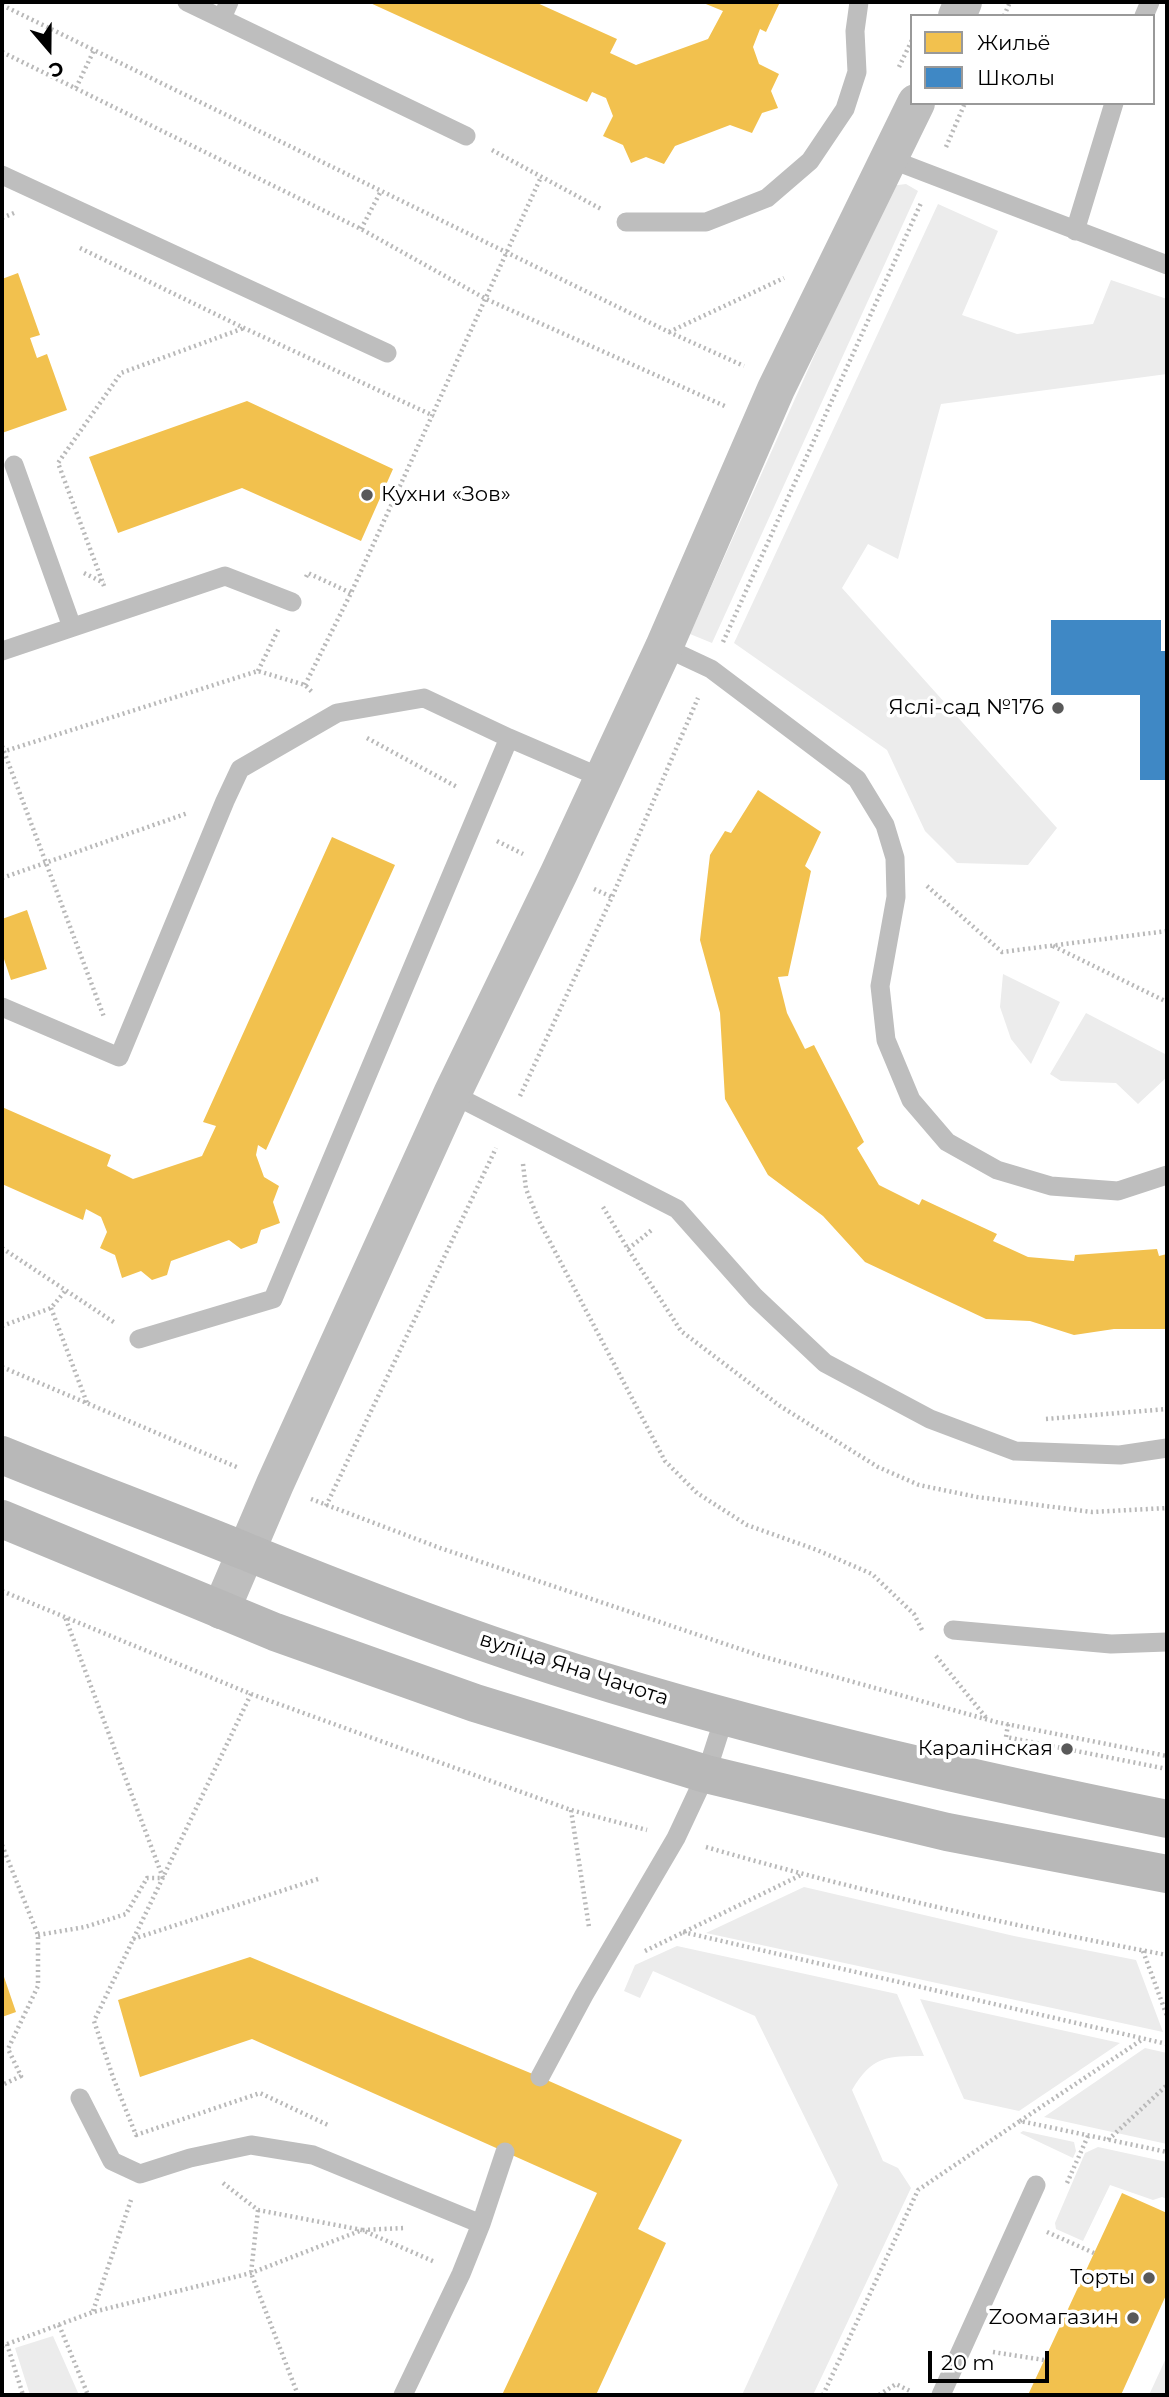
<!DOCTYPE html>
<meta charset="utf-8">
<style>
body{margin:0}
#map{position:relative;width:1169px;height:2397px;overflow:hidden;background:#fff;font-family:Montserrat,sans-serif}
canvas{display:block}
.frame{position:absolute;inset:0;border:4px solid #000;pointer-events:none}
.legend{position:absolute;left:910px;top:14px;width:245px;height:91px;box-sizing:border-box;background:#fff;border:2px solid #999;margin:0;padding:9px 12px;list-style:none;font-size:21px;color:#000}
.legend li{display:flex;align-items:center;gap:14px;height:35px}
.legend b{width:35px;border:2px solid #999}
.north{position:absolute;left:14px;top:14px;width:70px;height:70px;-webkit-text-stroke:5px #fff;paint-order:stroke;rotate:160deg;font-size:19px;font-weight:700;line-height:28px;text-align:center;color:#000}
.north::after{content:'';display:block;margin:auto;width:24px;height:32px;background:#000;clip-path:polygon(50% 0,100% 100%,50% 72%,0 100%)}
.scale{position:absolute;left:928px;top:2351px;width:121px;height:32px;box-sizing:border-box;border:4px solid #000;border-top:0;padding-left:9px;font-size:21px;line-height:24px;white-space:nowrap;color:#000;-webkit-text-stroke:5px #fff;paint-order:stroke}
</style>
<div id="map">
<canvas width="1169" height="2397"></canvas>
<div class="frame"></div>
<ul class="legend">
<li><b style="height:19px;background:#f2c14e"></b>Жильё</li>
<li><b style="height:19px;background:#3f88c5"></b>Школы</li>
</ul>
<div class="north">С</div>
<div class="scale">20 m</div>
</div>
<script>
const ctx = document.querySelector('canvas').getContext('2d');
ctx.lineJoin = 'round';
function fillPath(path, color) { ctx.fillStyle = color; ctx.fill(path, 'evenodd'); }
function stroke(path, color, width, dash) { ctx.strokeStyle = color; ctx.lineWidth = width; ctx.lineCap = dash ? 'butt' : 'round'; ctx.setLineDash(dash || []); ctx.stroke(path); }
function label(font, color, halo, rows, align = 'center') {
  ctx.font = font + ' Montserrat,sans-serif'; ctx.lineWidth = 7; ctx.setLineDash([]); ctx.textBaseline = 'middle'; ctx.strokeStyle = halo; ctx.fillStyle = color; for (const [text, x, y, turn = 0] of rows) {
    ctx.save(); ctx.translate(x, y); ctx.rotate((+turn || 0) * Math.PI / 180); ctx.textAlign = isNaN(turn) ? turn : align; if (halo) ctx.strokeText(text, 0, 0); ctx.fillText(text, 0, 0); ctx.restore();
  }
}
fillPath(new Path2D(`
 M906,184l12,7 -206,452 -22,-9 200,-448z
 M938,204l60,27 -36,84 55,19 76,-10 18,-44 56,19v75l-226,30 -43,155 -30,-15 -26,44 215,240 -29,37 -71,-2 -32,-32 -38,-81 -153,-107z
 M1003,974l57,28 -29,62 -20,-25 -11,-32z
 M1086,1013l81,42v22l-29,27 -22,-21 -55,-2 -11,-7z
 M804,1887l210,49 122,24 27,72 -457,-99z
 M677,1946l220,48 27,62c-37,0 -52,0 -72,34l31,71 15,7 13,20 -98,207h-71l96,-210 -83,-169 -102,-45 -13,27 -16,-7 11,-26z
 M920,1999l200,44 -101,68 -55,-12z
 M1145,2048l22,5v91l-123,-27z
 M1023,2131l51,11 2,9 -3,7 -53,-25z
 M1098,2147l69,15v37l-5,-2 -9,3 -43,-15 -27,56 -27,-12 -1,-6 30,-70z
 M53,2336l26,59h-49l-15,-47z
 M1167,2356v39h-18z`), '#ececec');
fillPath(new Path2D(`
 M368,2h167l82,37 -7,14 26,12 72,-26 15,-28 -22,-9h79l-14,30 -6,-3 -7,18 6,17 20,10 -8,17 7,17 -16,5 -10,20 -22,-8 -55,21 -11,18 -18,-7 -15,6 -8,-18 -20,-9 10,-20 -7,-18 -14,-6 -5,10z
 M18,273l22,62 -10,3 7,20 10,-4 20,56 -65,23v-154z
 M247,401l146,68 -32,72 -119,-53 -124,45 -29,-76z
 M758,790l63,42 -16,34 6,5 -23,105 -10,1 9,36 18,36 9,-4 50,97 -7,6 22,37 40,20 3,-6 75,35 -4,7 35,16 46,4 1,-6 82,-6 2,7 8,-2v75h-53l-40,6 -44,-14 -44,-2 -121,-57 -42,-46 -55,-41 -43,-76 -5,-86 -20,-73 10,-85 15,-24 6,2z
 M332,837l63,28 -129,285 -8,-5 -2,10 8,22 15,9 -6,16 7,21 -19,7 -4,13 -16,6 -12,-9 -58,21 -4,14 -15,5 -11,-9 -19,7 -7,-23 -15,-7 7,-16 -6,-15 -15,-8 -3,11 -81,-36v-77l109,48 -4,11 26,13 69,-23 14,-30 -13,-4z
 M27,910l20,59 -36,11 -9,-27v-34z
 M250,1957l290,120 142,63 -44,89 28,14 -70,152h-94l95,-202 -345,-154 -112,38 -22,-77z
 M2,1971l14,41 -14,5z
 M1122,2193l45,20v80l-46,102h-93z`), '#f2c14e');
fillPath(new Path2D(`
 M1051,620h110v31h6v129h-27v-85h-89z`), '#3f88c5');
stroke(new Path2D(`
 M2,5l667,327 75,34
 M1004,16l6,-14
 M2,52l359,177 125,70 241,108
 M899,67l13,-27
 M76,88l18,-38
 M946,147l19,-44
 M492,150l109,59
 M2,218l12,-5
 M361,229l20,-38
 M80,248l164,80 190,88
 M669,332l115,-54
 M84,573l20,10
 M306,577l2,-4 43,20
 M104,586l-46,-123 63,-90 123,-45
 M723,642l198,-439
 M258,671l21,-43
 M305,685l46,-92 190,-416
 M367,738l90,49
 M2,746l102,271
 M2,752l256,-81 47,14 7,7
 M497,841l26,13
 M2,878l186,-65
 M927,886l75,66 165,-21
 M594,889l18,8
 M1053,946l114,56
 M520,1096l92,-199 86,-199
 M523,1164l3,25 13,32 126,240 32,32 50,32 70,25 55,24 42,40 8,16
 M603,1207l25,42 53,82 99,75 98,61 41,18 58,12 115,15 75,-4
 M2,1248l113,75
 M628,1249l25,-20
 M51,1308l36,95
 M2,1326l49,-18 15,-18
 M2,1367l237,101
 M1046,1419l121,-10
 M311,1499l129,49 321,108 235,66 171,34
 M326,1506l170,-358
 M2,1591l249,103 320,116 76,20
 M936,1656l52,64
 M251,1694l-157,327 20,59 22,55 124,-42 70,33
 M1008,1724l-2,13 161,32
 M571,1810l18,117
 M2,1845l36,90v51l-30,63 13,27 -19,9
 M706,1847c152,44 306,79 461,108
 M683,1932l484,112
 M38,1935l47,-8 41,-13 21,-36h16l-98,-261
 M133,1939l185,-60
 M645,1951l156,-76
 M1143,1951l24,65
 M1020,2121l123,-82
 M1108,2140l59,-55
 M223,2183l35,27 104,20 73,32
 M1067,2183l21,-47
 M258,2210l-7,63 47,122
 M1047,2232l47,21
 M93,2311l38,-111
 M59,2325l29,70
 M7,2344l16,51
 M2,2346l91,-34 158,-39 111,-43 43,-2
 M993,2352l51,8
 M823,2395l95,-205 102,-69 147,31
 M879,2395l17,-11 16,8`), '#b9b9b9', 4.5, [2, 3.5]);
stroke(new Path2D(`
 M187,2l279,134
 M1144,16l6,-14
 M222,18l7,-16
 M890,159l277,106
 M2,175l385,178
 M626,222h80l61,-24 43,-37 35,-52 12,-37 -2,-41 4,-29
 M1075,231l39,-128
 M14,465l58,162
 M664,647l47,22 146,110 28,46 10,33 1,39 -16,89 6,54 25,60 36,42 50,28 54,16 67,5 49,-16
 M2,651l223,-75 67,26
 M2,1007l117,50 106,-256 15,-32 97,-56 87,-15 85,40 93,40
 M452,1094l225,115 78,88 70,66 105,56 85,32 105,4 47,-7
 M139,1339l134,-40 236,-561
 M953,1630l158,14 56,-2
 M540,2077l44,-82 92,-157 30,-64 19,-59
 M80,2098l32,63 28,13 50,-16 61,-13 62,10 168,69
 M403,2395l58,-121 20,-50 24,-72
 M941,2395l95,-210`), '#bebebe', 19);
stroke(new Path2D(`
 M957,16l6,-14
 M221,1610l54,-126 177,-390 107,-221 105,-226 112,-258 140,-286`), '#bebebe', 38);
stroke(new Path2D(`
 M2,1455c81,33 164,64 245,97 120,49 241,95 365,132 182,55 369,97 555,135
 M2,1519l273,113 200,71 231,71 241,58 220,42`), '#b8b8b8', 38);
for (const [x, y, r, color] of [
 [367,495,7,"#595959"],
 [1058,708,7,"#595959"],
 [1067,1749,7,"#595959"],
 [1149,2278,7,"#595959"],
 [1133,2318,7,"#595959"]
]) { const dot = new Path2D(); dot.arc(x, y, r, 0, 2 * Math.PI); ctx.fillStyle = color; ctx.fill(dot); stroke(dot, '#fff', 2.5); }
label('21px', '#000', '#fff', [
 ["Кухни «Зов»",381,495,"left"],
 ["Яслі-сад №176",1044,708],
 ["Каралінская",1053,1749],
 ["Торты",1135,2278],
 ["Zooмагазин",1119,2318]
], 'right');
label('21px', '#000', '#fff', [
 ["вуліца Яна Чачота",574,1669,18]
]);
</script>
